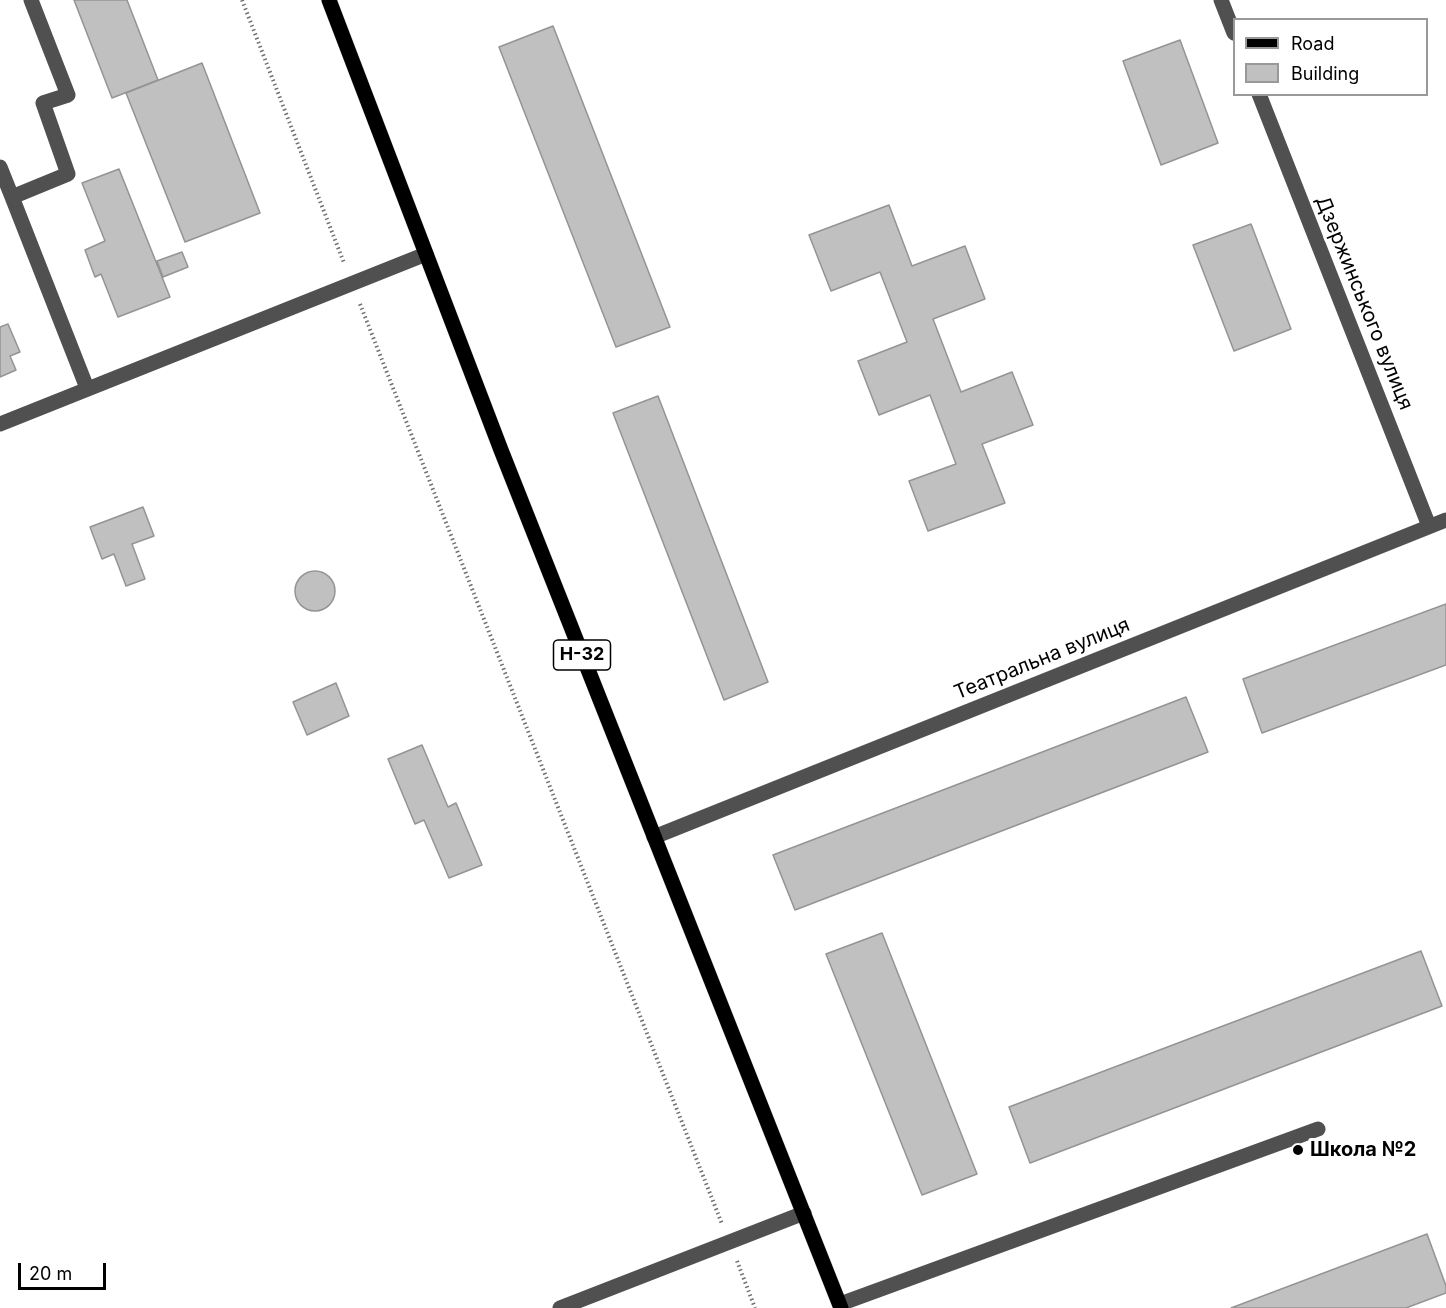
<!DOCTYPE html>
<meta charset="utf-8">
<style>
body{margin:0}
#map{position:relative;width:1446px;height:1308px;overflow:hidden;background:#fff;font-family:Inter,sans-serif}
canvas{display:block}
.legend{position:absolute;left:1233px;top:18px;width:195px;height:78px;box-sizing:border-box;background:#fff;border:2px solid #999;margin:0;padding:8px 10px;list-style:none;font-size:18px;color:#000}
.legend li{display:flex;align-items:center;gap:12px;height:30px}
.legend b{width:30px;border:2px solid #999}
.scale{position:absolute;left:18px;top:1263px;width:88px;height:27px;box-sizing:border-box;border:3px solid #000;border-top:0;padding-left:8px;font-size:18px;line-height:21px;white-space:nowrap;color:#000;-webkit-text-stroke:4px #fff;paint-order:stroke}
</style>
<div id="map">
<canvas width="1446" height="1308"></canvas>
<ul class="legend">
<li><b style="height:8px;background:#000"></b>Road</li>
<li><b style="height:16px;background:#c0c0c0"></b>Building</li>
</ul>
<div class="scale">20 m</div>
</div>
<script>
const ctx = document.querySelector('canvas').getContext('2d');
ctx.lineJoin = 'round';
function fillPath(path, color) { ctx.fillStyle = color; ctx.fill(path, 'evenodd'); }
function stroke(path, color, width, dash) { ctx.strokeStyle = color; ctx.lineWidth = width; ctx.lineCap = dash ? 'butt' : 'round'; ctx.setLineDash(dash || []); ctx.stroke(path); }
function label(font, color, halo, rows, align = 'center') {
  ctx.font = font + ' Inter,sans-serif'; ctx.lineWidth = 6; ctx.setLineDash([]); ctx.textBaseline = 'middle'; ctx.strokeStyle = halo; ctx.fillStyle = color; for (const [text, x, y, turn = 0] of rows) {
    ctx.save(); ctx.translate(x, y); ctx.rotate((+turn || 0) * Math.PI / 180); ctx.textAlign = isNaN(turn) ? turn : align; if (halo) ctx.strokeText(text, 0, 0); ctx.fillText(text, 0, 0); ctx.restore();
  }
}
const building = new Path2D(`
 M74,0h53l31,80 -46,18z
 M553,26l117,301 -54,20 -117,-300z
 M1180,40l38,103 -57,22 -38,-104z
 M202,63l58,150 -75,29 -59,-149z
 M119,169l51,128 -52,20 -17,-43 -6,3 -10,-27 20,-9 -23,-58z
 M889,205l23,61 53,-20 20,53 -52,20 28,73 51,-20 21,53 -51,19 23,59 -77,28 -19,-50 47,-17 -26,-69 -51,20 -21,-54 49,-19 -27,-70 -49,19 -22,-56z
 M1251,224l40,105 -57,22 -41,-106z
 M182,252l6,15 -25,10 -6,-16z
 M8,324l12,28 -10,4 6,14 -16,7v-50z
 M658,396l110,286 -44,18 -111,-287z
 M143,507l11,29 -22,8 13,35 -19,7 -12,-32 -12,5 -12,-32z
 M295 591a20 20 0 1 1 40 0a20 20 0 1 1-40 0Z
 M1446,604v61l-184,68 -19,-54z
 M336,683l13,33 -42,19 -14,-33z
 M1186,697l22,55 -413,158 -22,-55z
 M422,745l26,62 8,-4 26,62 -33,13 -25,-58 -9,4 -27,-65z
 M882,933l95,241 -55,21 -96,-241z
 M1421,951l21,55 -412,157 -21,-56z
 M1427,1234l19,52v7l-40,15h-175z`);
fillPath(building, '#c0c0c0');
stroke(building, '#949494', 1.5);
const major = new Path2D(`
 M329,0l172,450 340,858`);
stroke(major, '#dbdbdb', 16);
stroke(new Path2D(`
 M242,0l102,263
 M360,304l362,920
 M737,1261l18,47`), '#727272', 4, [1.5, 3]);
stroke(new Path2D(`
 M31,0l37,95 -25,8 25,71 -56,23 75,191
 M1221,0l13,33
 M1259,94l170,432
 M0,167l12,30
 M0,424l426,-170
 M654,837l792,-317
 M840,1304l478,-175
 M560,1308l244,-95`), '#505050', 15);
stroke(major, '#000', 15);
for (const [x, y, r, color] of [
 [1298,1150,6,"#000"]
]) { const dot = new Path2D(); dot.arc(x, y, r, 0, 2 * Math.PI); ctx.fillStyle = color; ctx.fill(dot); stroke(dot, '#fff', 2); }
for (const [x, y, w] of [
 [582,655,57]
]) { const box = new Path2D(); box.roundRect(x - w / 2, y - 15, w, 30, 4.5); ctx.fillStyle = '#fff'; ctx.fill(box); stroke(box, '#000', 1.5); }
label('bold 18px', '#000', null, [
 ["Н-32",582,655]
]);
label('20px', '#000', '#fff', [
 ["Дзержинського вулиця",1364,303,68],
 ["Театральна вулиця",1042,659,-22]
]);
label('bold 20px', '#000', '#fff', [
 ["Школа №2",1310,1150]
], 'left');
</script>
